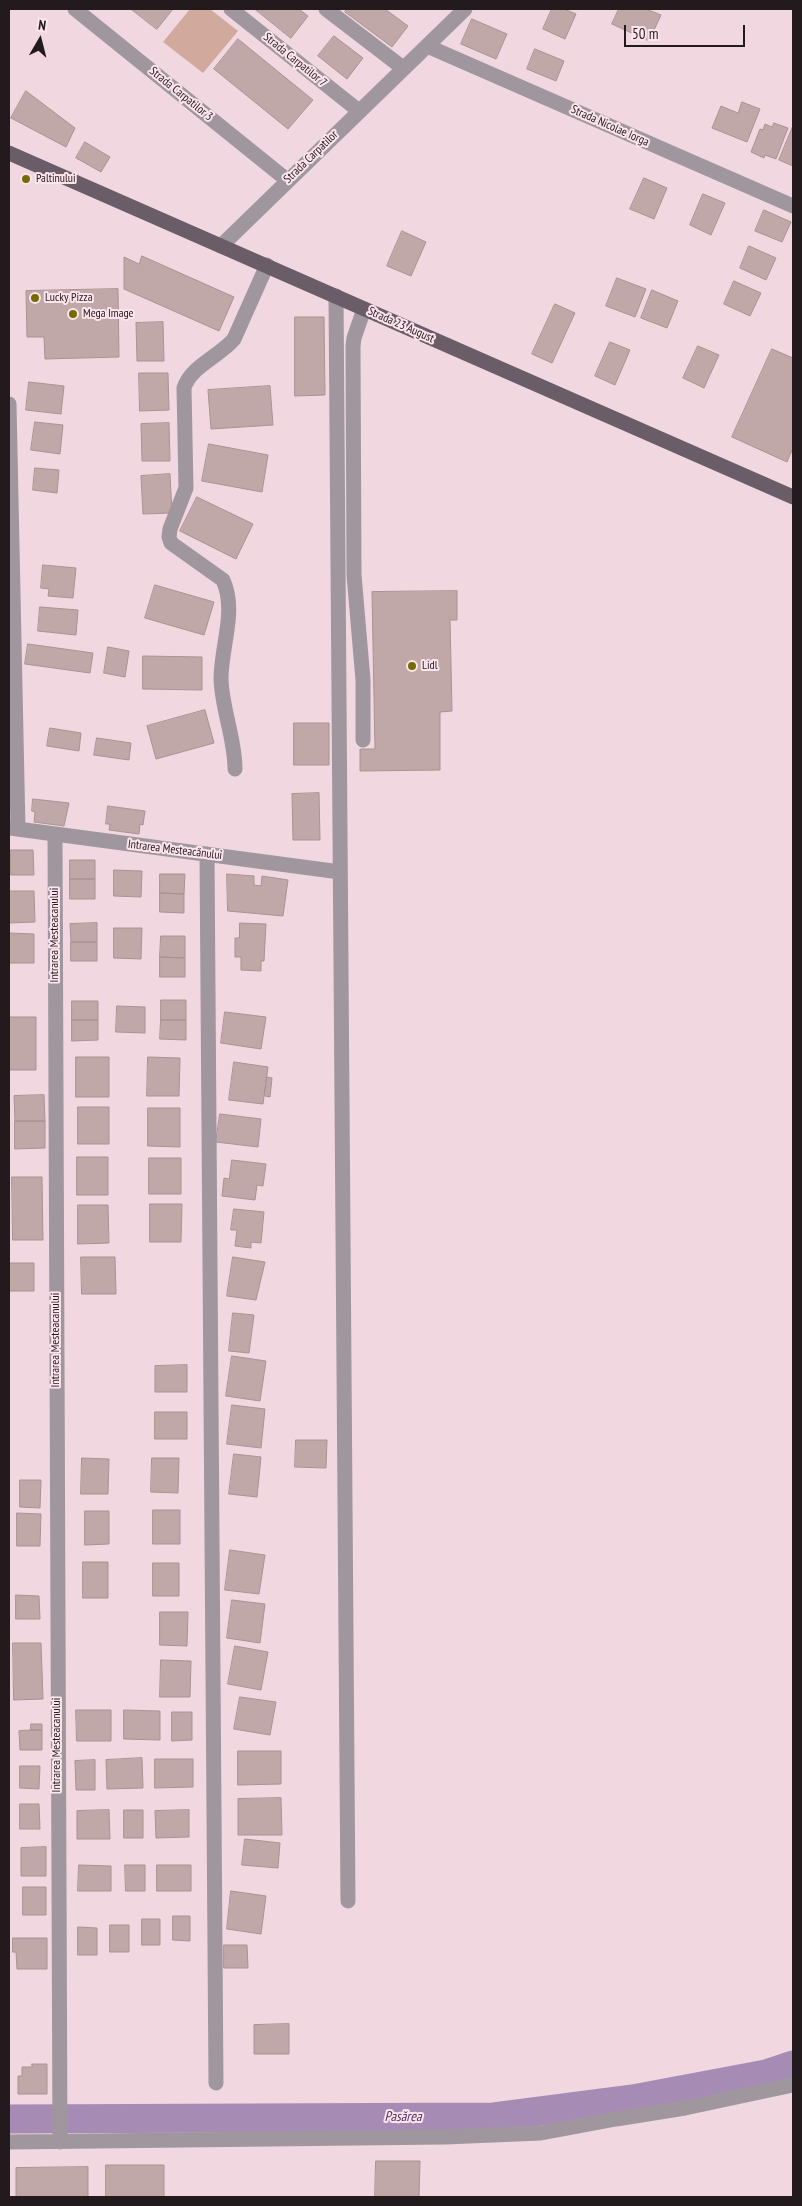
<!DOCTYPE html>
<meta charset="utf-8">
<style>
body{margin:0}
#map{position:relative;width:802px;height:2206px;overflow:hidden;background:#f0d7e0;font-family:"PT Sans Narrow",sans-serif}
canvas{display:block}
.frame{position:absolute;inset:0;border:10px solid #231a1d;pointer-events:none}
.north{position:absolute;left:15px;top:15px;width:50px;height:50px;-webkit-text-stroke:4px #fde5ed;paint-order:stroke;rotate:8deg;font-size:14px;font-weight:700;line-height:20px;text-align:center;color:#231a1d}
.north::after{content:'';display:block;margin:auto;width:18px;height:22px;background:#231a1d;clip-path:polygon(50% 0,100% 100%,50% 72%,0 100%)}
.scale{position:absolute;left:624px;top:25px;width:121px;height:22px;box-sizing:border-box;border:2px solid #231a1d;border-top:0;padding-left:6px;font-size:15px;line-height:18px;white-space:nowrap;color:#231a1d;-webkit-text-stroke:4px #fde5ed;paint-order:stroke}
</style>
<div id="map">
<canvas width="802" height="2206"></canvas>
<div class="frame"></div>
<div class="north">N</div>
<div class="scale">50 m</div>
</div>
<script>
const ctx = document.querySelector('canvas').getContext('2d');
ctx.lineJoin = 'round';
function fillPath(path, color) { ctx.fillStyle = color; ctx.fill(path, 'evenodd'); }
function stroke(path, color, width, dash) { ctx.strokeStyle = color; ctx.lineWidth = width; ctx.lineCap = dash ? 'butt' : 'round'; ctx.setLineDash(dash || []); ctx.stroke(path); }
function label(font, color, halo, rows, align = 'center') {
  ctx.font = font + ' "PT Sans Narrow",sans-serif'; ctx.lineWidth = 4; ctx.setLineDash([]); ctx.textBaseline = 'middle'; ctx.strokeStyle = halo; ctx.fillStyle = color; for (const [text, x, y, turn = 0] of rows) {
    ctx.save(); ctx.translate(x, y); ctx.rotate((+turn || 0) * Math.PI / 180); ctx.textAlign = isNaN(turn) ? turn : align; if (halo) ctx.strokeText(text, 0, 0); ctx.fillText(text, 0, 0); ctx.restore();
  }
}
fillPath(new Path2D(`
 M190,9h20l28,22 -35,42 -40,-31z`), '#d1aa9d');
stroke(new Path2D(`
 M9,2119l485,-2 139,-18 133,-25 27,-9`), '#a68cb5', 29);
const building = new Path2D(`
 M131,9h42l-16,20z
 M255,9h44l9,7 -17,22z
 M347,9h38l23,17 -16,21 -47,-35z
 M552,9h12l12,5 -11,25 -22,-10z
 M619,9h27l15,6 -12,26 -37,-17z
 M472,19l35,15 -11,25 -35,-15z
 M334,36l29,22 -16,21 -29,-23z
 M238,39l75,61 -25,29 -74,-60z
 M535,49l29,12 -8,20 -29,-12z
 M26,91l49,37 -9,19 -55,-29z
 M742,102l18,7 -13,33 -35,-14 9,-22 17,7z
 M774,123l14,5 -12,31 -11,-4 -1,3 -13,-6 9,-23 3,1 2,-6 7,3z
 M793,126v40l-14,-6z
 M85,142l25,15 -9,15 -25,-14z
 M644,178l23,10 -13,31 -24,-10z
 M703,194l22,9 -14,32 -21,-10z
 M764,210l27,12 -9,20 -27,-11z
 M402,231l24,11 -15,34 -24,-10z
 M749,246l27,12 -10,22 -26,-12z
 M142,256l92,41 -15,34 -95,-42v-32l15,7z
 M617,278l29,11 -11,28 -29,-11z
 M734,281l27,12 -11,23 -26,-12z
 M118,289l1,68 -74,2 -1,-22h-17l-1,-46z
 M652,290l26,11 -11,27 -26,-10z
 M555,304l20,9 -23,50 -20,-9z
 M295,317h29l1,78 -30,1z
 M163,322l1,39h-27l-1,-38z
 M610,342l20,8 -15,35 -20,-9z
 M698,346l21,9 -15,33 -21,-10z
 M772,349l21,9v90l-6,14 -55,-25z
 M139,373h29l1,37 -29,1z
 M29,382l35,4 -3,28 -35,-4z
 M270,386l3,39 -62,4 -3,-39z
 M35,422l28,3 -3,29 -29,-4z
 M169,423l1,38h-28l-1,-37z
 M209,444l59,11 -6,37 -60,-11z
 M35,468l24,2 -2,23 -24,-3z
 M170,474l2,39 -29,1 -2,-38z
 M197,497l56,27 -17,35 -56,-28z
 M43,565l33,3 -3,30 -25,-2 1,-7 -8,-1z
 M155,585l59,17 -10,33 -59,-17z
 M457,591v29h-7l2,91 -12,1v58l-80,1v-22h15l-3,-157z
 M40,607l38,3 -2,25 -38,-4z
 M28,644l65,9 -3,20 -65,-9z
 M108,647l21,4 -4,26 -21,-4z
 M143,656l59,1v33l-59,-1z
 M205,710l9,33 -58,16 -9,-33z
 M294,723h35v42h-35z
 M50,728l31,5 -2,18 -32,-5z
 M97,738l34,5 -2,17 -35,-5z
 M319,793l1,47h-27l-1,-46z
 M33,799l36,4 -5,23 -30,-4 1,-10 -3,-1z
 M108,806l37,5 -2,14 -3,-1 -1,10 -30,-4 1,-6h-4z
 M11,850h22l1,25h-23z
 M70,860h25v19h-25z
 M114,870l28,1 -1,26 -27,-1z
 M160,874h25l-1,20 -24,-1z
 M227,874l27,2v9l7,1 1,-10 26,4 -5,36 -55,-5z
 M70,879h25v20h-25z
 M9,891h25l1,31 -26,1z
 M160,893l24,1v19l-24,-1z
 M97,923v19h-26l-1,-18z
 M240,923l26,1 -2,37h-3v10l-20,-1v-13h-6v-19h4z
 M114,928h28l-1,31 -27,-1z
 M9,933l25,1v29h-25z
 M161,936h24v22l-25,-1z
 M71,942h26v19h-26z
 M160,957l25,1v19h-25z
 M161,1000h25v20h-25z
 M72,1001h26v19h-26z
 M117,1006l28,1v26l-29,-1z
 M225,1012l41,5 -5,32 -40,-6z
 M9,1017h27v53h-27z
 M72,1020h26v20l-26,1z
 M161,1020h25v20l-26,-1z
 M76,1057h33v40h-33z
 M148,1057l32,1 -1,38h-32z
 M234,1062l34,5 -5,37 -34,-4z
 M267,1077l5,1 -2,19 -5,-1z
 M44,1095l1,26h-30l-1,-25z
 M78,1107h31v37h-31z
 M148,1108h32v39l-32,-1z
 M220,1114l41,5 -3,28 -42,-5z
 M15,1121h30v27l-30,1z
 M77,1157h31v38h-31z
 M149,1158h32v36h-32z
 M232,1160l34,4 -3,22 -6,-1 -2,15 -33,-4 2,-18 5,1z
 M12,1177h30l1,63h-30z
 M150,1204h32l-1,38h-31z
 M78,1205h30l1,38 -31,1z
 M234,1209l30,3 -3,31 -10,-1v6l-16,-2 2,-16h-6z
 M81,1257h34l1,37h-34z
 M233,1257l32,5 -9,38 -29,-4z
 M9,1263h25v28h-25z
 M233,1313l21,2 -5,38 -20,-2z
 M232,1356l34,5 -6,40 -34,-5z
 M187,1365v27h-32v-26z
 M232,1405l33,4 -4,39 -34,-4z
 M155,1412h32v27h-32z
 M296,1440h31l-1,28 -31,-1z
 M234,1454l27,3 -4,40 -28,-3z
 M82,1458l27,1 -1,35h-27z
 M152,1458h27l-1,35 -27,-1z
 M20,1480h21l-1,28 -20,-1z
 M153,1510h27v34h-27z
 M85,1511h24v33l-24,1z
 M17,1513l24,1 -1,32h-23z
 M230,1550l35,5 -6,39 -34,-4z
 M83,1562h25v36h-25z
 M153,1563h26v33h-26z
 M16,1595l23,1 1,23h-24z
 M232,1600l33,4 -5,39 -33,-5z
 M160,1612h28l-1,34 -27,-1z
 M13,1643h28l2,56 -29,1z
 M235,1646l33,6 -7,38 -33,-6z
 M161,1660l30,1 -1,36h-30z
 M240,1697l36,5 -6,33 -36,-6z
 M76,1710h35v31h-34z
 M124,1710l36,1v29l-36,-1z
 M172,1712h20v28l-20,1z
 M31,1724h11v6h-11z
 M31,1730h11v20h-22l-1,-19z
 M238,1751h43v33l-43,1z
 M142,1758l1,30 -36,1 -1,-29z
 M155,1759h38v28l-38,1z
 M95,1760v30h-19l-1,-29z
 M20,1766h20l-1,23 -19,-1z
 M281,1798l1,37h-44v-36z
 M20,1804h19l1,25h-20z
 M109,1810l1,29h-33v-28z
 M124,1810h19v28h-19z
 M189,1810v27l-33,1 -1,-27z
 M245,1839l35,4 -2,25 -36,-3z
 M46,1847v29h-25v-28z
 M79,1865l32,1v25h-33z
 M125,1865h20v26h-19z
 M157,1865h34v26h-34z
 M23,1887h23v28h-23z
 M231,1891l35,5 -5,38 -34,-5z
 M173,1916h17v25l-17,-1z
 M142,1919h18v26h-18z
 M110,1925h19v27h-19z
 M78,1927l19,1v27h-19z
 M13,1938h34v31h-30l-1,-17h-3z
 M224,1945h23l1,23h-24z
 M289,2024v30h-35v-29z
 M32,2064h15v30h-29v-18h4v-9h10z
 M376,2161h44l-1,36h-44z
 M106,2165h58v32h-58z
 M88,2167v30h-72v-29z`);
fillPath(building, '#c0a7a8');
stroke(building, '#aa9292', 1);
stroke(new Path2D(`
 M75,9l212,171
 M231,9l128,102
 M326,9l77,59
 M427,46l366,160
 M221,246l244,-237
 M336,296l12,1605
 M9,404l9,425
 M363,740v-60l-9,-105 -1,-229 1,-8 10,-29
 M235,769c0,-31 -13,-59 -14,-90 0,-33 16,-68 2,-99l-52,-37 -2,-6 1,-8 16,-41 -2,-100c7,-22 36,-32 50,-49l33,-74
 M10,828l330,44
 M55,834l5,1308
 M207,854l9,1229
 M9,2142l436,-5 96,-4 75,-14 69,-11 108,-23`), '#a0979e', 15);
stroke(new Path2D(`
 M9,153l784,344`), '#6b5d67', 15);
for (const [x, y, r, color] of [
 [26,179,5,"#766a03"],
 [35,298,5,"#766a03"],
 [73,314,5,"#766a03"],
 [412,666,5,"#766a03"]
]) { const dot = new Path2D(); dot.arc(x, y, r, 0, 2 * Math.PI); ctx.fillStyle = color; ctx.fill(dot); stroke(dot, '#fde5ed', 2); }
label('12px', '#231a1d', '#fde5ed', [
 ["Strada Carpatilor 7",295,60,39],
 ["Strada Carpatilor 3",181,94,39],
 ["Strada Nicolae Iorga",610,126,24],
 ["Strada Carpatilor",311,157,-44],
 ["Strada 23 August",401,325,24],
 ["Intrarea Mesteacănului",175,850,7],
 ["Intrarea Mesteacanului",55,935,-90],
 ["Intrarea Mesteacanului",56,1340,-90],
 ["Intrarea Mesteacanului",57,1745,-90]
]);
label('12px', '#231a1d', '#fde5ed', [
 ["Paltinului",36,179],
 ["Lucky Pizza",45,298],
 ["Mega Image",83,314],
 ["Lidl",422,666]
], 'left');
label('italic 14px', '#553268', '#fde5ed', [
 ["Pasărea",403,2117]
]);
</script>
